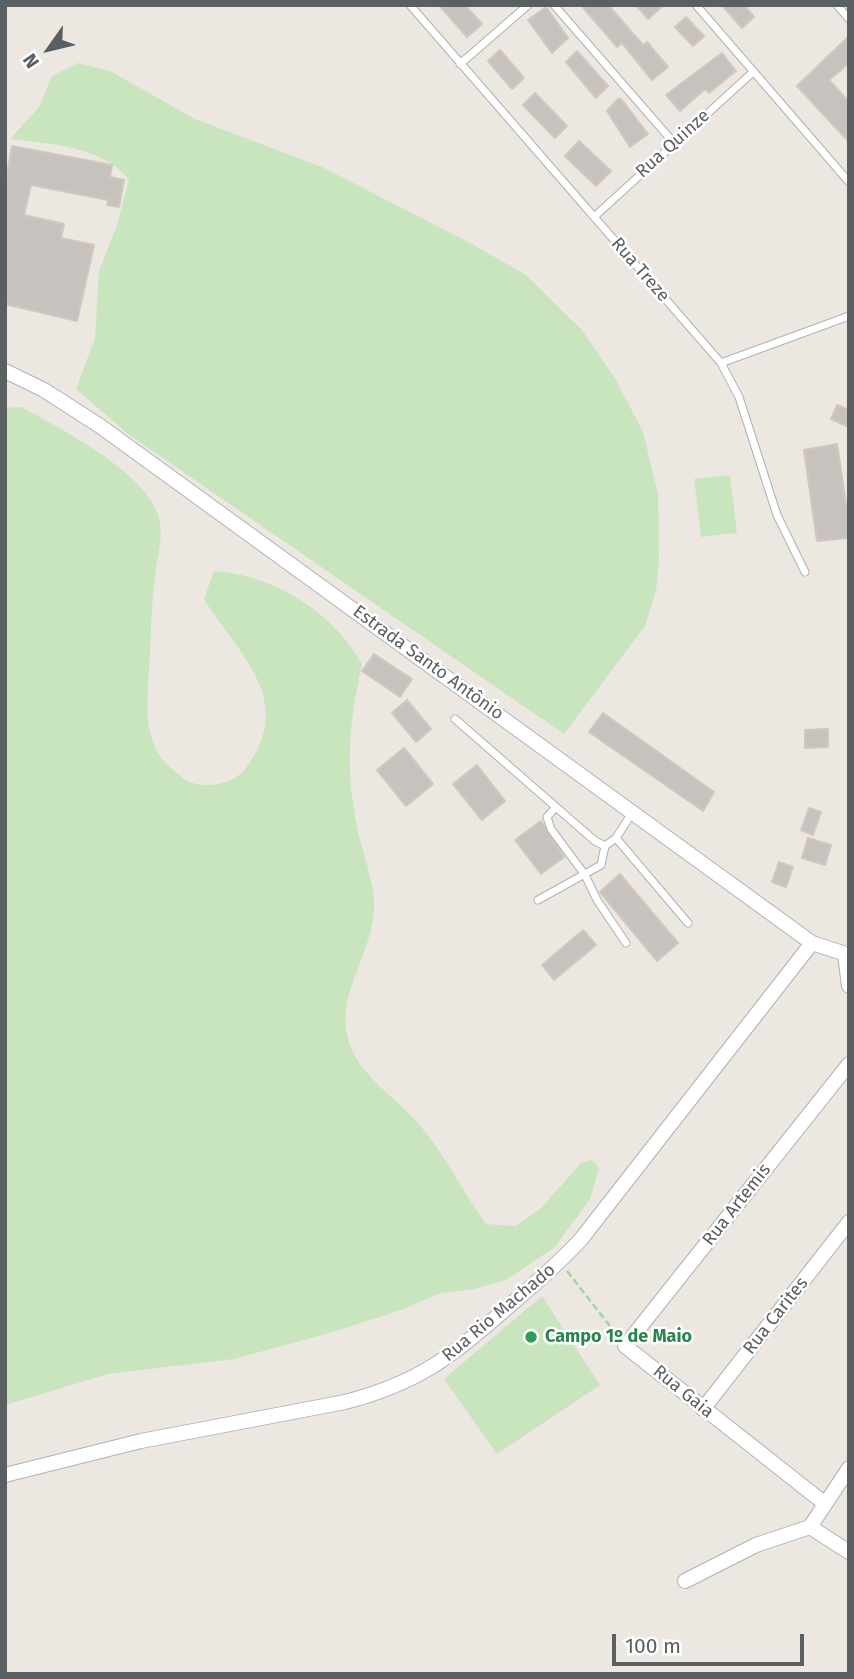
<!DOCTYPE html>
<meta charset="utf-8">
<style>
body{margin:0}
#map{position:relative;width:854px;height:1679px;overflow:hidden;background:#ede7e2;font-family:"Fira Sans",sans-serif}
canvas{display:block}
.frame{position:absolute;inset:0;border:7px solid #5a6062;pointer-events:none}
.north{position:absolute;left:14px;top:14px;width:70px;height:70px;-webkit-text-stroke:5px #fff;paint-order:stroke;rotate:236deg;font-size:19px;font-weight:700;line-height:28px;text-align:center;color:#5a6062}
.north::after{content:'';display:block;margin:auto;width:24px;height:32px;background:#5a6062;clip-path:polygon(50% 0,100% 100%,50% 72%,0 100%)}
.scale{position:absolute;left:612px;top:1634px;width:192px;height:32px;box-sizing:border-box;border:4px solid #5a6062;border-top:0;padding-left:9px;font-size:21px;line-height:24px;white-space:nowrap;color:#5a6062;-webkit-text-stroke:5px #fff;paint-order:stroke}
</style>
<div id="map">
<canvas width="854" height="1679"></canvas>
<div class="frame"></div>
<div class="north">N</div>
<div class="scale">100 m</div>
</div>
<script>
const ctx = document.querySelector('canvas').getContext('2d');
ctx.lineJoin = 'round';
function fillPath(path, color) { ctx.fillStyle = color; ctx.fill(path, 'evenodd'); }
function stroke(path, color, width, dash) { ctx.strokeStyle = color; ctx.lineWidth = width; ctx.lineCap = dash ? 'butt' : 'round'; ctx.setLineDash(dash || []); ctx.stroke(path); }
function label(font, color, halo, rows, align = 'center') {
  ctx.font = font + ' "Fira Sans",sans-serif'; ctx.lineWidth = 5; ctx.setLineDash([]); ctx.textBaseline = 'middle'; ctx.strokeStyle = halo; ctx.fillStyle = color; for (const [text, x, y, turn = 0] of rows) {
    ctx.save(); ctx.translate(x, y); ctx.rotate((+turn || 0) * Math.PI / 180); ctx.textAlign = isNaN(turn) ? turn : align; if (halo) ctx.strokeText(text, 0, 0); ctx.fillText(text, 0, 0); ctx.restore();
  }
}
fillPath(new Path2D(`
 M78,63l32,8 85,48 127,48 150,77 54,31 56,55 34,50 27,52 15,62 1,66 -3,31 -11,35 -81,108 -436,-300 -52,-45 19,-51 4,-67 18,-46 12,-46c-31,-34 -75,-34 -119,-40l29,-32 13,-31z
 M21,407c39,21 121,64 136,105 8,20 1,43 -2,63 -4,32 -4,64 -6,96 -2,36 -7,72 23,98 12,10 17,15 32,16 15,1 32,-4 42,-17 51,-68 -8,-114 -42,-169l10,-28c60,4 119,41 148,93 -13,61 -17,101 -5,163 5,26 19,57 17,83 -4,52 -42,87 -23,138 11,28 47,52 67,75 26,30 45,69 68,101l30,2 25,-18 40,-45 11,-3 7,8 -9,31 -35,48 -49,33 -31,9 -35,4 -36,16 -71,23 -99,27 -126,15 -103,31v-997z
 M730,475l7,58 -36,4 -7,-58z
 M542,1296l58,89 -103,69 -53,-75z`), '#c8e5be');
const building = new Path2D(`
 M439,5h26l17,19 -15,13z
 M581,5h27l35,40 4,-3 21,25 -16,13 -30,-37 -5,4z
 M636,5h28l-16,14z
 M722,5h22l10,12 -12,11z
 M546,7l22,31 -16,15 -24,-33z
 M686,17l18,19 -11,10 -18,-19z
 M849,36v27l-20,17 20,22v40l-52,-56z
 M500,50l24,28 -12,11 -24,-28z
 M577,51l31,35 -12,12 -30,-36z
 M722,53l14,18 -27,22 -4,-4 -25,22 -14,-16z
 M535,93l32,33 -12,12 -32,-33z
 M618,99h3l27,35 -18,13 -23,-36z
 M579,141l32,30 -15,15 -31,-30z
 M12,146l100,19 -2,12 14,3 -5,27 -12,-2 1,-5 -77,-15 -7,30 40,9 -3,14 33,7 -17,76 -72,-17v-118z
 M837,405l12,5v17l-18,-8z
 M837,444l9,60h3v34l-32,3 -13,-91z
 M374,654l38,25 -12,18 -38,-26z
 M407,700l24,29 -15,13 -24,-29z
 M603,713l111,79 -11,19 -114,-79z
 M828,729v18l-23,1v-18z
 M404,748l29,36 -27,22 -29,-36z
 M477,765l28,36 -23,19 -29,-36z
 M809,808l12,4 -8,23 -12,-5z
 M541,821l23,36 -23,17 -26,-34z
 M808,838l23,7 -6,20 -23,-7z
 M779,862l14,5 -7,20 -14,-5z
 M620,874l58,69 -21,18 -57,-69z
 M583,930l13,15 -42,35 -12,-15z`);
fillPath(building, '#c8c2bf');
stroke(building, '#d1c7c0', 2);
const lane = new Path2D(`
 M410,5l311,358 18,34 38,118 28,57
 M554,5l120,138
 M696,5l153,177
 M837,5l12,14
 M460,64l68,-59
 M594,217l159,-145
 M721,363l128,-47
 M455,719l140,122 10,5 11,-8 16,-25
 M555,808l-8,9 4,12 34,46 12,25 29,43
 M616,838l72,85
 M538,900l63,-35 4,-19`);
const street = new Path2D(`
 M5,371l39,19 56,36 712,517 37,12
 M845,954l4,32
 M703,1409l146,-187
 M5,1475l136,-34 204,-39c74,-19 105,-45 162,-94 26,-23 52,-44 75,-70l230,-295
 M824,1503l-199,-157 224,-282
 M810,1527l39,-59
 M810,1527l39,25
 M685,1581l71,-36 54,-18`);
stroke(lane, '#adb2b4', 9);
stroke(street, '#adb2b4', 16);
stroke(new Path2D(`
 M567,1271l50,64`), '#a2d6a1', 2.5, [7, 3.5]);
stroke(lane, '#fff', 7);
stroke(street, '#fff', 14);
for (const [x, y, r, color] of [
 [531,1337,7,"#2e9e5b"]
]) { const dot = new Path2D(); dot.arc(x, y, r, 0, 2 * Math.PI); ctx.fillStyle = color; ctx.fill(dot); stroke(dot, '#fff', 2.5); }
label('18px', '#5a6062', '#fff', [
 ["Rua Quinze",673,144,-42],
 ["Rua Treze",640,270,49],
 ["Estrada Santo Antônio",428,663,36],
 ["Rua Artemis",737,1205,-52],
 ["Rua Rio Machado",499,1313,-40],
 ["Rua Carites",776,1316,-52],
 ["Rua Gaia",683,1392,39]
]);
label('bold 18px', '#27864d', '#fff', [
 ["Campo 1º de Maio",545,1337]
], 'left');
</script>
